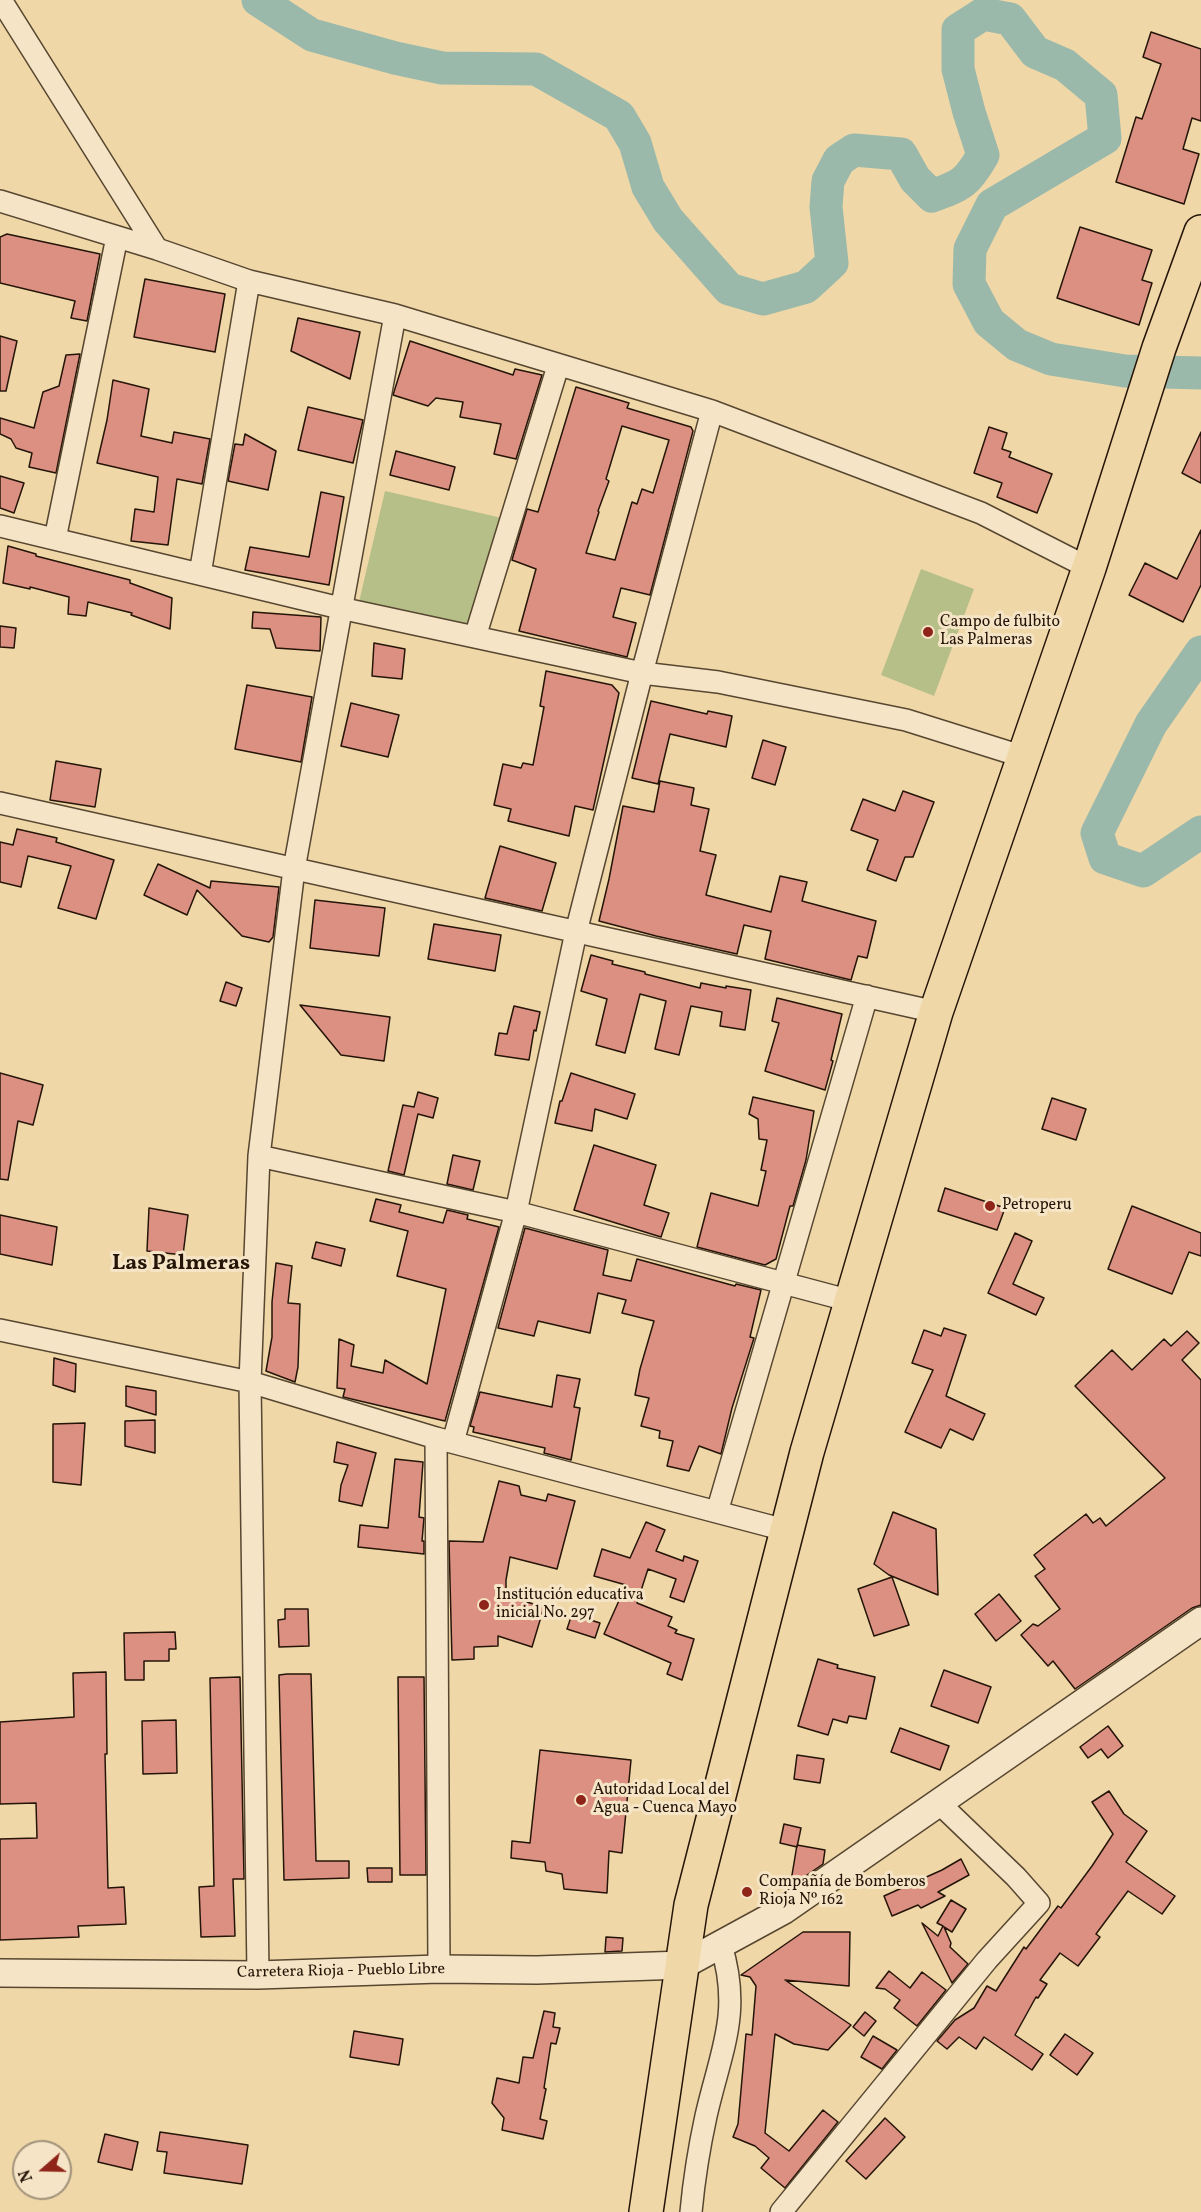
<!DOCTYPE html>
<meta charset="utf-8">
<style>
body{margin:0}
#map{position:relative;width:1201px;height:2212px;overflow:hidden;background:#f0d7a8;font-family:Vollkorn,serif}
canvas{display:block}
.north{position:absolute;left:12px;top:2140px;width:60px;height:60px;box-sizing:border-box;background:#f5e5c6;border:2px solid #a1927a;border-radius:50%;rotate:250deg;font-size:16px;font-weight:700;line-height:24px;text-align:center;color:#241508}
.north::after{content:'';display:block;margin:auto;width:21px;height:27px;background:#8f2418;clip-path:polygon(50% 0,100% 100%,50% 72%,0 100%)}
</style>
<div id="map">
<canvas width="1201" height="2212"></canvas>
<div class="north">N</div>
</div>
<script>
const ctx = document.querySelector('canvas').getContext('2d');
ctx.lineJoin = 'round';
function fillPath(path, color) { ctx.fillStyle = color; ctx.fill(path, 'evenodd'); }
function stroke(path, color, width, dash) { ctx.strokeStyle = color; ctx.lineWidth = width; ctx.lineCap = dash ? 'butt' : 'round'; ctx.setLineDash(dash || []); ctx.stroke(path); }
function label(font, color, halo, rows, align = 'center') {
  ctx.font = font + ' Vollkorn,serif'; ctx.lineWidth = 6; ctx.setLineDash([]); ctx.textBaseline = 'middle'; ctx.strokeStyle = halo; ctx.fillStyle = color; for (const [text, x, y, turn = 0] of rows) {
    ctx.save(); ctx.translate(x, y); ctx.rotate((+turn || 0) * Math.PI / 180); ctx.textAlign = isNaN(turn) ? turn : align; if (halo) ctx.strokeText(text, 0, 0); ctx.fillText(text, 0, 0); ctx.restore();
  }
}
fillPath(new Path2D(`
 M385,491l117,27 -26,112 -117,-28z
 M921,569l53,20 -40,107 -53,-21z`), '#b7bf89');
stroke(new Path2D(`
 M258,0l54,35 83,23 47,10 94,1 83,47 16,27 13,44 20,33 61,69 34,10 43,-12 26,-24 -6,-56 2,-26 11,-21 15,-10 47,4 14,25 17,17c30,-11 35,-13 51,-41l-14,-43 -11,-43v-39l25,-16 27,5 25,33 30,13 36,30 4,43 -113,67 -22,44 -1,35 20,38 28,23 34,14 74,12 76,2
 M1201,652l-50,72 -54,109 8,25 38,13 58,-39`), '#9ab9aa', 33);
const building = new Path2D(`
 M1151,32l50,17v72l-9,-3 -9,31 16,5 -15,50 -68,-22 20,-65 6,2 19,-55 -18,-7z
 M1080,227l72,23 -10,30 10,3 -13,42 -82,-27z
 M7,234l93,20 -13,67 -16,-3 4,-17 -75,-18v-46z
 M145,279l80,15 -10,58 -81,-15z
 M298,318l62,14 -10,47 -59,-28z
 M0,336l17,5 -11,50h-6z
 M410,341l103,34 2,-6 27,6 -26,84 -22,-5 7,-30 -41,-7 3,-15 -27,-4 -8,8 -35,-11z
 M80,354l-24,119 -27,-6 3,-14 -16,-5 -5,-9 -11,-5v-16l34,10 9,-36 16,-6 7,-31z
 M113,380l36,9 -8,47 31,7 2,-11 36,7 -8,45 -25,-5 -9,66 -37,-4 4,-32 19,3 4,-35 -61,-14 10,-43z
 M576,387l53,16 -2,5 64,19 2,4 -43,164 -29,-7 -8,29 23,6 -9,34 -108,-26 17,-62 -24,-9 15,-51 11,3zM622,426l47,14 -16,53 -11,-4 -5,15 -5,-2 -17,58 -29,-7 13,-41 -1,-1 11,-30 -3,-2z
 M308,407l55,13 -10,43 -55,-13z
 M989,427l18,6 -5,16 9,3 -2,5 43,17 -15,39 -40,-16 5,-14 -28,-10z
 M1201,432v51l-19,-10z
 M245,434l31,17 -8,39 -40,-9 7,-37 8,1z
 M396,451l59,16 -6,23 -59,-15z
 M0,476l24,7 -10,30 -14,-5z
 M321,492l23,5 -15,88 -84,-15 5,-23 59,10z
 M1201,530v55l-18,37 -54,-27 16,-32 32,16z
 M8,546l28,8v2l94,24v3l42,15 -2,31 -39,-14 1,-2 -44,-11 -2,14 -18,-2 1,-17 -39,-10v2l-27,-6z
 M253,612l68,5 -1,34 -44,-3 -6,-19 -18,-1z
 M0,626l16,2 -2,20 -14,-1z
 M374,643l31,6 -3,30 -30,-3z
 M546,671l66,14 7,8 -26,117 -18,-4 -6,30 -61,-15 3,-12 -17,-4 9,-41 18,4 2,-5 10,2 11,-58 -4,-1z
 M247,685l65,12 -11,65 -66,-13z
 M651,701l56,13 1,-3 24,5 -6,31 -56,-13 -12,50 -26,-6z
 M351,703l48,12 -11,42 -47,-11z
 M763,740l23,7 -11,38 -23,-7z
 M56,761l45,8 -6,38 -45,-7z
 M660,781l34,7 -3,17 18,4 -9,42 16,4 -10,40 65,17 9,-36 27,6 -5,19 74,20 -9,37 -9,-2 -7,24 -86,-21 6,-28 -27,-6 -7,29 -81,-18 -57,-15 10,-42 14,-73 31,6z
 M903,791l31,11 -21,55h-8l-9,24 -29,-11 11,-30 -27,-10 12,-31 32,12z
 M17,829l40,9 -1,4 58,18 -18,59 -38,-11 13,-42 -43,-10 -7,31 -21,-5v-40l13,3z
 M500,846l56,17 -14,48 -57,-13z
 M158,864l52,24 1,-7 68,6 -6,50 -4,5 -27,-6 -45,-46 -10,25 -43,-20z
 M315,900l70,8 -6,48 -69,-8z
 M434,924l67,11 -6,36 -67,-12z
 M591,955l22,6 -1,3 33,8v2l55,14 1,-5 25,5v-2l25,4 -6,40 -25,-4 2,-14 -31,-6 -12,49 -24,-6 11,-48 -26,-7 -15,59 -29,-8 11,-46 -26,-8z
 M226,982l16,6 -6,18 -16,-5z
 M777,998l65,16 -11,46 2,1 -8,29 -60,-19 14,-48 -7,-2z
 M300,1005l90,12 -6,44 -43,-6z
 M514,1006l26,6 -4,19 -2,-1 -5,30 -34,-5 4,-22 8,1z
 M0,1073l43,12 -10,40 -15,-4 -10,59 -8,-1z
 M571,1073l64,21 -8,25 -32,-10 -3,22 -37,-8 5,-22h2z
 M418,1092l20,6 -5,20 -15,-4 -14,61 -16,-4 15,-66 11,2z
 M753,1097l61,14 -8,49 -13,46h-3l-14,53 -11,6 -68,-18 14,-54 47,13 8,-35 -5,-1 6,-30 -8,-1 -1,-20 -9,-5z
 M1052,1098l34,11 -10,31 -34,-11z
 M594,1145l62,20 -12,40 25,8 -8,24 -87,-27z
 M453,1155l27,6 -7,29 -26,-6z
 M945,1188l60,20 -8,22 -59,-19z
 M376,1199l25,6 -2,7 44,11 4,-13 21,5 -1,4 32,8 -54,194 -102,-24 2,-8 -8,-1 2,-49 15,6 -3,21 32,7 2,-13 42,24 19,-95 -49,-13 11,-45 -38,-10z
 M1132,1206l69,27v23l-12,-4 -17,42 -64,-25z
 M149,1208l39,7 -5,40 -36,-4z
 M0,1215l57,12 -5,38 -52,-11z
 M525,1228l83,22 -5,25 28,6 6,-22 98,27 1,-2 25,6 -11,47 4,1 -22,70 -11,46 -22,-8 -10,25 -22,-5 6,-25 -14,-3 1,-7 -19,-5 8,-28 -14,-3 5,-26 14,-48 -32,-8 4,-13 -28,-7 -8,40 -52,-12 -4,15 -36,-8z
 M1015,1233l17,8 -19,43 31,14 -8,17 -48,-22z
 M316,1242l29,7 -4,17 -29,-8z
 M276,1263l16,3 -4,37 12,1 -2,63 -3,15 -29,-11 6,-34v-35z
 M944,1328l22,7 -20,61 39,18 -12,26 -23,-11 -9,19 -36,-16 28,-62 -21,-7 12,-33 17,6z
 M1187,1331l12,12 -17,17 19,20v225l-9,3 -117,81 -22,-28 -5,5 -27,-31 12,-11 5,2 22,-17 -25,-33 10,-7 -11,-14 52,-41 7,9 7,-5 6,8 59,-48 -90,-92 37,-36 20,20 32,-31 7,7z
 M54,1358l22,6 -1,28 -22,-7z
 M557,1375l23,4 -6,28 6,1 -9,52 -27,-7 1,-5 -72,-16 1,-5 -4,-1 10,-34 72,15z
 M126,1386l30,5v24l-30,-9z
 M155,1420v33l-30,-7v-25z
 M85,1423l-4,62 -28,-3v-58z
 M337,1442l39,11 -14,53 -23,-5 2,-16 7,-20 -14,-3z
 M395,1459l28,3 -4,55 5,1 -2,23h2v13l-66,-7 2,-22 28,3z
 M499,1481l20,5 2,9 25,6 2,-7 27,7 -18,68 -47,-12 -4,23v16l38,11 -12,40 -34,-11v10l-24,1v12l-22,1 -3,-119 34,1z
 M893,1512l43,17 2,66 -49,-20 -15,-11z
 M646,1522l19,8 -9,21 27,10 1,-5 14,5 -14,41 -14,-5 6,-18 -28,-10 -11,34 35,14 -4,9 9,4 -2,3 19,6 -12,41 -15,-6 4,-11 -67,-29 22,-49 -32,-9 8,-27 28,9z
 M892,1577l17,48 -35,11 -16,-47z
 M999,1594l22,27 -25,20 -21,-27z
 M285,1609h23l1,37 -30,1 -1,-27 7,-1z
 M572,1614l28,9 -5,15 -28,-9z
 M175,1632l1,17h-7v12h-25v19h-19l-1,-47z
 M818,1659l20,6 -1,3 38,9 -9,42 -17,-3 -2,7 -14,-4 -5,16 -30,-9z
 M944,1670l47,17 -13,36 -47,-17z
 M106,1672l1,82h-2l3,134 16,-1 2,37 -48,2 1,11 -79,3v-101l37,-1 -1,-35 -36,1v-82l74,-5 -1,-44z
 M287,1674h24l5,187h33v17l-65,2 -5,-205z
 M240,1677l4,202h-11l2,57 -34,1 -2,-50 15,-1 -4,-208z
 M398,1677h26l2,198h-26z
 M176,1720l1,53 -34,1 -1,-53z
 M1108,1726l15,20 -15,12 -7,-9 -13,9 -8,-11z
 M900,1728l49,18 -9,24 -49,-18z
 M540,1750l91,10 -9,93 -13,-2 -2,42 -43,-4 -2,-15 -16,-3 -1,-9 -34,-4 1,-17 18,2z
 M797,1755l27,4 -4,24 -26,-4z
 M1109,1791l15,23 23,17 -21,31 49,34 -13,18 -34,-23 -32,43 4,3 -22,29 -18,-13 -20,27 7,4 -9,14 -2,-1 -21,38 28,19 -11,16 -48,-33 -8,12 -17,-12 -12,12 -10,-8 18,-21 19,-12 13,-22 9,5 28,-44 2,2 32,-43 3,2 31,-42 21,-32 -21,-32z
 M784,1824l17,4 -4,19 -17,-4z
 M797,1845l28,5 -2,14 -26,18 -6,-1z
 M961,1859l8,16 -31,17 7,4 -24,12 -3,-3 -26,11 -8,-20 58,-26z
 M367,1868h25v14h-24z
 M951,1900l15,9 -14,23 -8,-5 7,16 -1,4 18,17 -16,19 -30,-60 16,13 5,-10 -6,-3z
 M803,1932h47l-1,54 -64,-6 66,45 -23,25 -34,-6 -19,-10 -10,99 24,18 34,-41 15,12 -53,66 -24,-20 8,-10 -14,-12 -22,-9 5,-13 8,-90 6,1 4,-49 -6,-9 -9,-2z
 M606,1937l17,1 -1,13 -17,1z
 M889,1971l21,17 12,-16 24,18 -29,36 -23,-18 6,-8 -15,-11 -9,-1z
 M544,2011l11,2 -2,14 7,1 -4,16 -5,-1 -7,45 2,1 -6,30 7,2 -4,18 -41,-9 2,-12 -12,-15 5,-25 22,5 4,-26 10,1z
 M865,2012l11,9 -12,15 -11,-9z
 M354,2031l49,8 -4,26 -49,-8z
 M1065,2034l28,19 -16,22 -27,-20z
 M873,2036l24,14 -15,19 -21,-12z
 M885,2118l20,19 -39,42 -20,-18z
 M160,2132l88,13 -6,39 -78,-11 3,-21 -10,-1z
 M105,2134l33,8 -6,28 -34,-8z`);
fillPath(building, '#dc9082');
stroke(building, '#241508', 1.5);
const minor = new Path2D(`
 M1,0l156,249 92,32 146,34 317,96 269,102 108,55
 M0,201l157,48
 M0,526l340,82 302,65 76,9 188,38 118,37
 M55,539l62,-302
 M200,574l49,-293
 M475,637l83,-271
 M0,803l936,209
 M259,1156l257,56 335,89
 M0,1330l250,52 186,56 349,92
 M436,1438l3,531
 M453,1442l63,-230 60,-280 66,-259 70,-262
 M717,1512l150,-516
 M258,1975l-8,-593 9,-226 35,-287 101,-554
 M691,2212c3,-32 8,-64 15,-96 15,-66 36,-103 15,-171
 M781,2212l206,-252 52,-57 -23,-26 -77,-74`);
const tertiary = new Path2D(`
 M0,1973l258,2 181,-6 98,1 146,-5 101,-55 417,-289`);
const trunk = new Path2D(`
 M646,2212l45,-307 116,-453 129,-440 153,-444 70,-220 42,-116`);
stroke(minor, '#574630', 24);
stroke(tertiary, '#574630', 30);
stroke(trunk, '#241508', 36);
stroke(minor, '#f5e5c6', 21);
stroke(tertiary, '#f5e5c6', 27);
stroke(trunk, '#f0d7a8', 33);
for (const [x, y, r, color] of [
 [928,632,6,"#8f2418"],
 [990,1206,6,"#8f2418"],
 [484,1605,6,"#8f2418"],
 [581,1800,6,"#8f2418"],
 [747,1892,6,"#8f2418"]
]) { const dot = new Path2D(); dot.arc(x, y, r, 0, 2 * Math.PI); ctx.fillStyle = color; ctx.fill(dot); stroke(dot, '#f5e5c6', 2); }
label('16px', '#241508', '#f5e5c6', [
 ["Campo de fulbito",940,623],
 ["Las Palmeras",940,641],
 ["Petroperu",1002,1206],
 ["Institución educativa",496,1596],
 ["inicial No. 297",496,1614],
 ["Autoridad Local del",593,1791],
 ["Agua - Cuenca Mayo",593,1809],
 ["Compañía de Bomberos",759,1883],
 ["Rioja Nº 162",759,1901]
], 'left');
label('16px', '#241508', '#f5e5c6', [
 ["Carretera Rioja - Pueblo Libre",341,1972,-1]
]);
label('bold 22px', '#241508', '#f5e5c6', [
 ["Las Palmeras",181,1265]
]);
</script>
